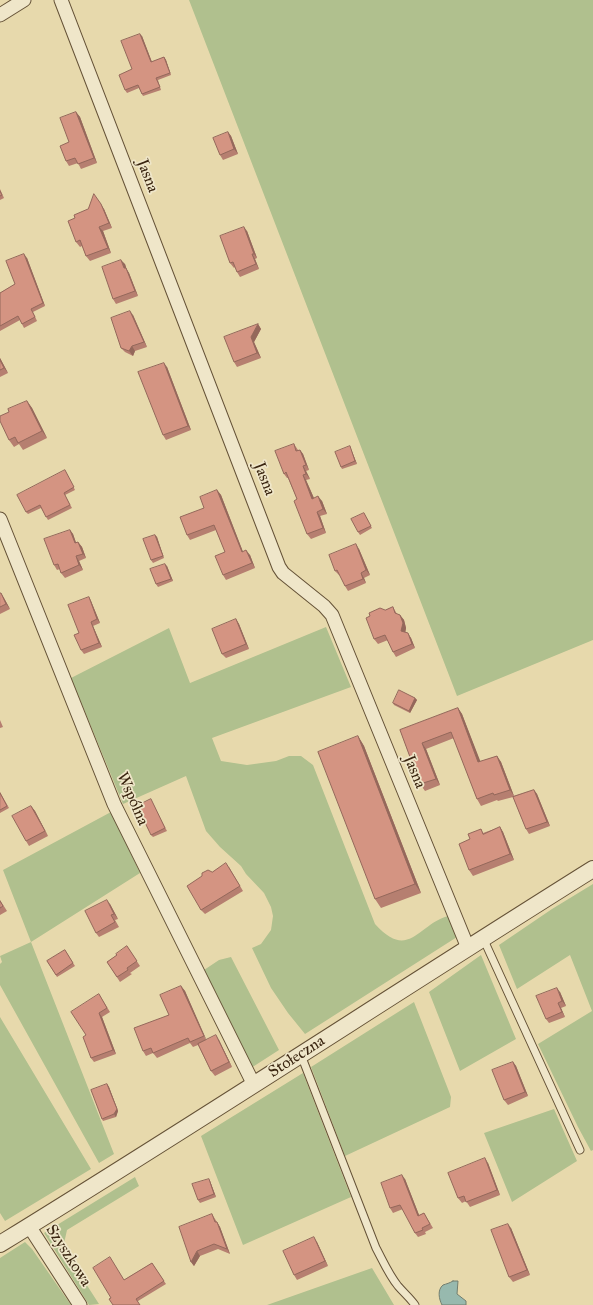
<!DOCTYPE html>
<meta charset="utf-8">
<style>
body{margin:0}
canvas{display:block;background:#e7d9ac}
</style>
<canvas width="593" height="1305"></canvas>
<script>
const ctx = document.querySelector('canvas').getContext('2d');
ctx.lineJoin = 'round';
function fillPath(path, color) { ctx.fillStyle = color; ctx.fill(path, 'evenodd'); }
function stroke(path, color, width, dash) { ctx.strokeStyle = color; ctx.lineWidth = width; ctx.lineCap = dash ? 'butt' : 'round'; ctx.setLineDash(dash || []); ctx.stroke(path); }
function label(font, color, halo, rows, align = 'center') {
  ctx.font = font + ' "IM FELL Great Primer",serif'; ctx.lineWidth = 3.5; ctx.setLineDash([]); ctx.textBaseline = 'middle'; ctx.strokeStyle = halo; ctx.fillStyle = color; for (const [text, x, y, turn = 0] of rows) {
    ctx.save(); ctx.translate(x, y); ctx.rotate((+turn || 0) * Math.PI / 180); ctx.textAlign = isNaN(turn) ? turn : align; if (halo) ctx.strokeText(text, 0, 0); ctx.fillText(text, 0, 0); ctx.restore();
  }
}
fillPath(new Path2D(`
 M189,0h404v640l-136,56z
 M326,627l25,60 -139,51 9,23 26,4 29,-4 13,-5h12l12,9 62,159c34,37 42,1 73,-8l9,21 -152,97 -17,-21 -17,-25 -19,-40 9,-4 10,-14 2,-14 -2,-9 -7,-14 -18,-19 -5,-8 -21,-19 -14,-16 -20,-55 -63,28 -52,-126 98,-50 21,55z
 M111,812l29,61 -109,69 83,212 -15,9 -99,-178v-21l2,-2 -2,-6 31,-14 -28,-72z
 M593,884v266l-2,1 -13,-24 -40,-83 54,-33 -22,-56 -53,34 -18,-44 53,-36z
 M481,955l35,84 -56,32 -31,-79z
 M231,957l48,93 -28,18 -47,-98 15,-10z
 M414,1002l34,87 3,8 -1,10 -105,49 -34,-89z
 M0,1017l91,152 -86,52 -5,-8z
 M303,1073l48,124 -108,48 -42,-109z
 M554,1109l23,52 -65,41 -28,-69z
 M135,1177l4,9 -72,44 -4,18 36,56 -10,1 -45,-72z
 M25,1242l7,7 39,56h-71v-47z
 M372,1268l22,37h-127z`), '#b0c08e');
const water = new Path2D(`
 M453,1281h5l-1,13 9,7v4h-24c-3,-6 -5,-15 1,-20 3,-1 7,-2 10,-4z`);
fillPath(water, '#97b9ae');
stroke(water, '#727e6f', 1);
const service = new Path2D(`
 M483,938l97,212
 M301,1055l75,193c7,13 13,27 22,38 6,7 12,12 17,19`);
const minor = new Path2D(`
 M61,0l218,567 4,6 41,33 8,9 136,333
 M0,15l24,-15
 M0,519l114,285 140,281
 M29,1226l51,79`);
const tertiary = new Path2D(`
 M0,1244c199,-122 395,-251 593,-375`);
stroke(service, '#655237', 9);
stroke(minor, '#655237', 15);
stroke(tertiary, '#655237', 18);
stroke(service, '#efe6c9', 7);
stroke(minor, '#efe6c9', 13);
stroke(tertiary, '#efe6c9', 16);
fillPath(new Path2D(`
 M142,36l10,26 12,-5 2,3 5,15 -13,5 3,10 -18,6 -4,-8 -12,5 -2,-3 7,-21z
 M76,112l4,5 17,46 -16,6 -3,-6 -9,3 -3,-5z
 M228,132l3,4 7,18 -15,6 -3,-5z
 M0,189l4,9 -4,2z
 M104,209l8,19 -9,3 8,22 -21,8 -4,-5 -4,-10 -2,1 -4,-5z
 M247,231l10,27 -2,1 4,10 -19,8 -3,-5 -2,-5 -1,1 -4,-5z
 M27,258l18,48 -12,6 4,9 -13,7 -4,-8 -20,11v-38l15,-9z
 M125,264l1,4 3,5 9,23 -22,8 -3,-5z
 M133,315l14,32 -12,4 -2,5 -8,-4 -4,-4z
 M258,324l3,5 -7,13 7,16 -24,9 -3,-5z
 M0,358l8,15 -8,4z
 M167,367l24,63 -25,10 -3,-5z
 M27,401l5,7 15,30 -24,12 -4,-6 -5,3 -5,-7v-28z
 M294,444l4,6h2l3,4 6,16 -3,1 4,8 -4,1 8,18 8,3 5,13 -7,2 6,17 -15,6 -4,-5 -10,-35 -9,-21h-1l-3,-4z
 M350,446l1,3 6,15 -15,5 -1,-2z
 M65,470l10,20 -10,5 7,13 -24,12 -7,-12 -13,6 -2,-2z
 M217,490l4,5 22,57 7,3 5,13 -29,12 -3,-5 2,-23 -9,-22 -26,10 -3,-5 17,-27z
 M364,513l8,15 -12,7 -2,-3z
 M70,530l3,4 3,9 2,-1 4,5 4,11 -7,3 4,9 -18,8 -4,-5 -1,-4 -3,1 -3,-5z
 M155,535l2,2 7,21 -11,5 -2,-3z
 M359,549l11,26 -6,3 2,5 -18,8 -3,-5 -5,-11h-1l-4,-4z
 M167,566l6,15 -15,6 -2,-3z
 M0,593h1l3,5 6,11 -10,5z
 M89,597l2,4 9,22 -7,3 9,21 -18,7 -3,-4 -2,-17z
 M393,607l4,7 3,1 4,5 2,8 -1,4 6,6 4,10 -19,9 -3,-5 -5,-12 -10,4 -4,-5 11,-29z
 M236,619l3,5 10,25 -23,9 -4,-4z
 M415,698l2,2 -7,13 -16,-8 -1,-2z
 M458,708l4,6 18,48 17,-6 4,6 13,34 20,-6 3,4 13,32 -21,8 -3,-5 -13,-32 -15,4 -1,-1 -16,6 -4,-7 -23,-61 -28,11 14,36 -15,6 -5,-7 -20,-54z
 M0,720l3,7 -3,1z
 M358,736l6,10 57,147 -40,15 -6,-9z
 M0,792l9,16 -9,5z
 M152,802l15,29 -14,6 -2,-2z
 M31,806l4,5 13,25 -19,10 -3,-5z
 M500,827l3,5 11,28 -41,16 -4,-6 1,-31 11,-10 2,4z
 M229,867l14,24 -38,23 -4,-4 11,-38z
 M0,900l7,11 -7,4z
 M110,904l8,15 -3,1 4,7 -20,10 -3,-4z
 M127,946l13,20 -10,7 2,1 -12,8 -13,-20 10,-7z
 M65,950l10,16 -18,11 -10,-16z
 M181,986l4,5 21,49h13l13,27 -17,9 -4,-5 -13,-26 -5,2 -3,-4 -33,15 -4,-5 -7,3 -3,-5 26,-36z
 M560,992l6,14 -5,2 4,9 -16,6 -3,-4z
 M99,994l11,18 -8,5 14,37 -22,8 -3,-4 -5,-23z
 M513,1062l3,4 12,30 -20,9 -4,-5z
 M107,1084l2,3 9,24 -2,6 -13,4 -1,-2z
 M488,1163l12,32 -30,12 -4,-6 -4,2 -4,-5z
 M405,1179l14,36 5,-2 9,15 -8,4 1,2 -8,3 -3,-4 -12,-24 -10,4 -3,-5z
 M210,1181l6,16 -16,6 -2,-3z
 M212,1214l8,13 10,27 -12,-5 -18,7 -6,10 -3,-4z
 M511,1228l19,47 -17,7 -4,-5z
 M317,1242l11,24 -31,14 -3,-5z
 M152,1263l14,21 -28,17 -27,-3 13,-18z`), '#b67f70');
fillPath(new Path2D(`
 M140,34l2,2 11,29 -2,-3z
 M164,57l2,3 5,15 -1,-2z
 M76,112l4,5 17,46 -3,-5z
 M228,132l3,4 7,18 -4,-5z
 M101,204l3,5 8,19 -3,-5z
 M99,227l4,4 8,22 -3,-5z
 M244,227l3,4 10,27 -3,-4z
 M24,254l3,4 18,48 -2,-3z
 M252,254l3,5 4,10 -3,-5z
 M121,260l4,4 3,9 -4,-5z
 M126,268l3,5 9,23 -3,-5z
 M130,311l3,4 14,32 -3,-5z
 M258,324l3,5 -7,13 7,16 -4,-5 -6,-16z
 M132,346l3,5 -2,5 -4,-5z
 M0,358l8,15 -4,-5 -4,-8z
 M164,363l3,4 24,63 -3,-4z
 M27,401l5,7 15,30 -5,-7z
 M350,446l1,3 6,15 -2,-3z
 M300,450l3,4 6,16 -3,-5z
 M303,466l3,5 4,8 -4,-5z
 M303,475l3,5 10,23 -4,-4z
 M217,490l4,5 24,62 -3,-5z
 M318,496l4,5 5,13 -4,-5z
 M317,512l3,4 6,17 -3,-5z
 M70,530l3,4 5,14 -3,-5z
 M155,535l2,2 7,21 -1,-2z
 M78,542l4,5 4,11 -3,-4z
 M356,544l3,5 11,26 -4,-5z
 M246,550l4,5 5,13 -3,-5z
 M76,556l3,5 4,9 -4,-5z
 M165,564l2,2 6,15 -2,-2z
 M361,573l3,5 2,5 -3,-4z
 M1,593l3,5 6,11 -4,-5z
 M89,597l2,4 9,22 -3,-4z
 M400,615l4,5 2,8 -1,7 -4,-4z
 M236,619l3,5 10,25 -3,-5z
 M91,622l2,4 9,21 -3,-4z
 M408,633l3,5 4,10 -3,-4z
 M415,698l2,2 -7,13 -1,-2z
 M458,708l4,6 21,54 -5,-6z
 M358,736l6,10 57,147 -6,-9z
 M422,743l4,6 14,36 -4,-6z
 M497,756l4,6 13,34 -4,-6z
 M534,790l3,4 13,32 -3,-4z
 M31,806l4,5 13,25 -3,-5z
 M500,827l3,5 11,28 -4,-6z
 M107,900l3,4 8,15 -4,-5z
 M181,986l4,5 22,50 -3,-5z
 M557,988l3,4 6,14 -4,-5z
 M558,1003l3,5 4,9 -3,-5z
 M99,1013l3,4 14,37 -3,-4z
 M216,1035l3,5 13,27 -3,-5z
 M513,1062l3,4 12,30 -3,-4z
 M107,1084l2,3 9,24 -2,6 -2,-3z
 M485,1158l3,5 12,32 -3,-5z
 M402,1175l3,4 16,41 -3,-4z
 M209,1179l1,2 6,16 -2,-3z
 M217,1222l3,5 10,27 -3,-5z
 M508,1224l3,4 19,47 -3,-5z
 M314,1237l3,5 11,24 -3,-5z
 M197,1251l3,5 -6,10 -3,-4z`), '#94685b');
const building = new Path2D(`
 M140,34l11,28 13,-5 6,16 -14,5 4,9 -18,7 -4,-9 -13,5 -6,-15 13,-6 -11,-28z
 M76,112l18,46 -16,6 -3,-6 -9,3 -6,-15 9,-4 -9,-24z
 M228,132l6,17 -14,6 -7,-17z
 M0,191l2,4 -2,1z
 M94,194l7,10 8,19 -10,4 9,21 -22,8 -6,-16 -4,2 -8,-21 7,-3 -1,-3 14,-6z
 M244,227l10,27h-2l4,10 -19,8 -4,-10 -3,1 -10,-27z
 M24,254l19,49 -12,6 4,8 -13,7 -4,-8 -18,10v-33l15,-9 -9,-23z
 M121,260l3,8h2l9,23 -22,8 -11,-32z
 M130,311l14,31 -12,4 -3,5 -8,-3 -10,-30z
 M258,324l-7,13 6,16 -23,9 -10,-25z
 M0,360l4,8 -4,2z
 M164,363l24,63 -25,9 -25,-63z
 M27,401l15,30 -24,12 -3,-6 -6,3 -9,-19v-5l9,-4 -1,-3z
 M294,444l2,7 4,-1 6,15 -3,1 3,8 -3,1 9,24 6,-3 5,13 -6,3 6,16 -16,6 -13,-33 3,-2 -11,-27 -2,2 -9,-23z
 M350,446l5,15 -14,6 -6,-15z
 M65,470l9,17 -10,6 6,12 -24,12 -6,-12 -14,7 -9,-17z
 M217,490l25,62 4,-2 6,13 -29,12 -8,-19 10,-4 -11,-27 -27,10 -7,-18 24,-9 -4,-11z
 M364,513l7,13 -13,6 -7,-13z
 M70,530l5,13 3,-1 5,12 -7,2 3,9 -18,8 -3,-9 -4,1 -10,-26z
 M155,535l8,21 -12,4 -8,-21z
 M356,544l10,26 -5,3 2,6 -18,7 -8,-16 -2,1 -6,-16z
 M165,564l6,15 -15,5 -6,-15z
 M0,593h1l5,11 -6,3z
 M89,597l8,22 -6,3 8,21 -18,7 -7,-15 5,-2 -11,-28z
 M393,607l2,6 5,2 3,8 -2,8 7,2 4,11 -19,8 -8,-17 -11,4 -8,-21 4,-2 -1,-3 11,-5 5,2z
 M236,619l10,25 -24,10 -10,-25z
 M399,690l16,8 -6,13 -16,-8z
 M458,708l20,54 19,-6 13,34 -16,5 -1,-2 -16,6 -26,-67 -29,11 14,36 -16,5 -20,-54z
 M358,736l57,148 -40,15 -57,-147z
 M534,790l13,32 -21,7 -13,-32z
 M0,793l7,13 -7,4z
 M151,799l14,29 -14,7 -14,-29z
 M31,806l14,25 -19,10 -14,-25z
 M500,827l10,27 -41,16 -10,-26 11,-5 -2,-5 13,-5 2,5z
 M226,863l14,23 -39,24 -14,-24 15,-10v-3l6,-3 4,2z
 M107,900l7,14 -3,1 4,7 -19,11 -11,-22z
 M0,901l3,5 -3,2z
 M127,946l10,15 -10,7 1,2 -11,7 -10,-15 10,-7 -1,-1z
 M65,950l8,13 -17,12 -9,-14z
 M181,986l23,50 -14,6 -2,-4 -35,15 -2,-5 -8,3 -9,-23 35,-13 -9,-20z
 M557,988l5,13 -4,2 4,9 -16,7 -10,-23z
 M99,994l8,14 -8,5 14,37 -22,8 -8,-21 3,-2 -15,-23z
 M216,1035l13,27 -18,9 -13,-27z
 M513,1062l12,30 -21,8 -12,-30z
 M107,1084l10,25 -3,5 -12,5 -11,-29z
 M485,1158l12,32 -31,12 -2,-6 -6,2 -10,-25z
 M402,1175l16,41 6,-3 6,11 -8,4 1,2 -8,3 -15,-28 -10,3 -9,-25z
 M209,1179l5,15 -16,6 -6,-16z
 M212,1214l3,8h2l10,27 -13,-5 -17,7 -6,11 -12,-35z
 M508,1224l19,46 -18,7 -18,-47z
 M314,1237l11,24 -31,14 -11,-24z
 M110,1257l14,23 28,-17 12,18 -28,18 4,6h-27l-4,-6 2,-1 -18,-30z`);
fillPath(building, '#d49482');
stroke(building, '#94685b', 1);
label('16px', '#3a2510', '#efe6c9', [
 ["Jasna",147,176,69],
 ["Jasna",264,479,69],
 ["Jasna",414,772,68],
 ["Wspólna",132,799,66],
 ["Stołeczna",297,1057,-33],
 ["Szyszkowa",68,1256,57]
]);
</script>
